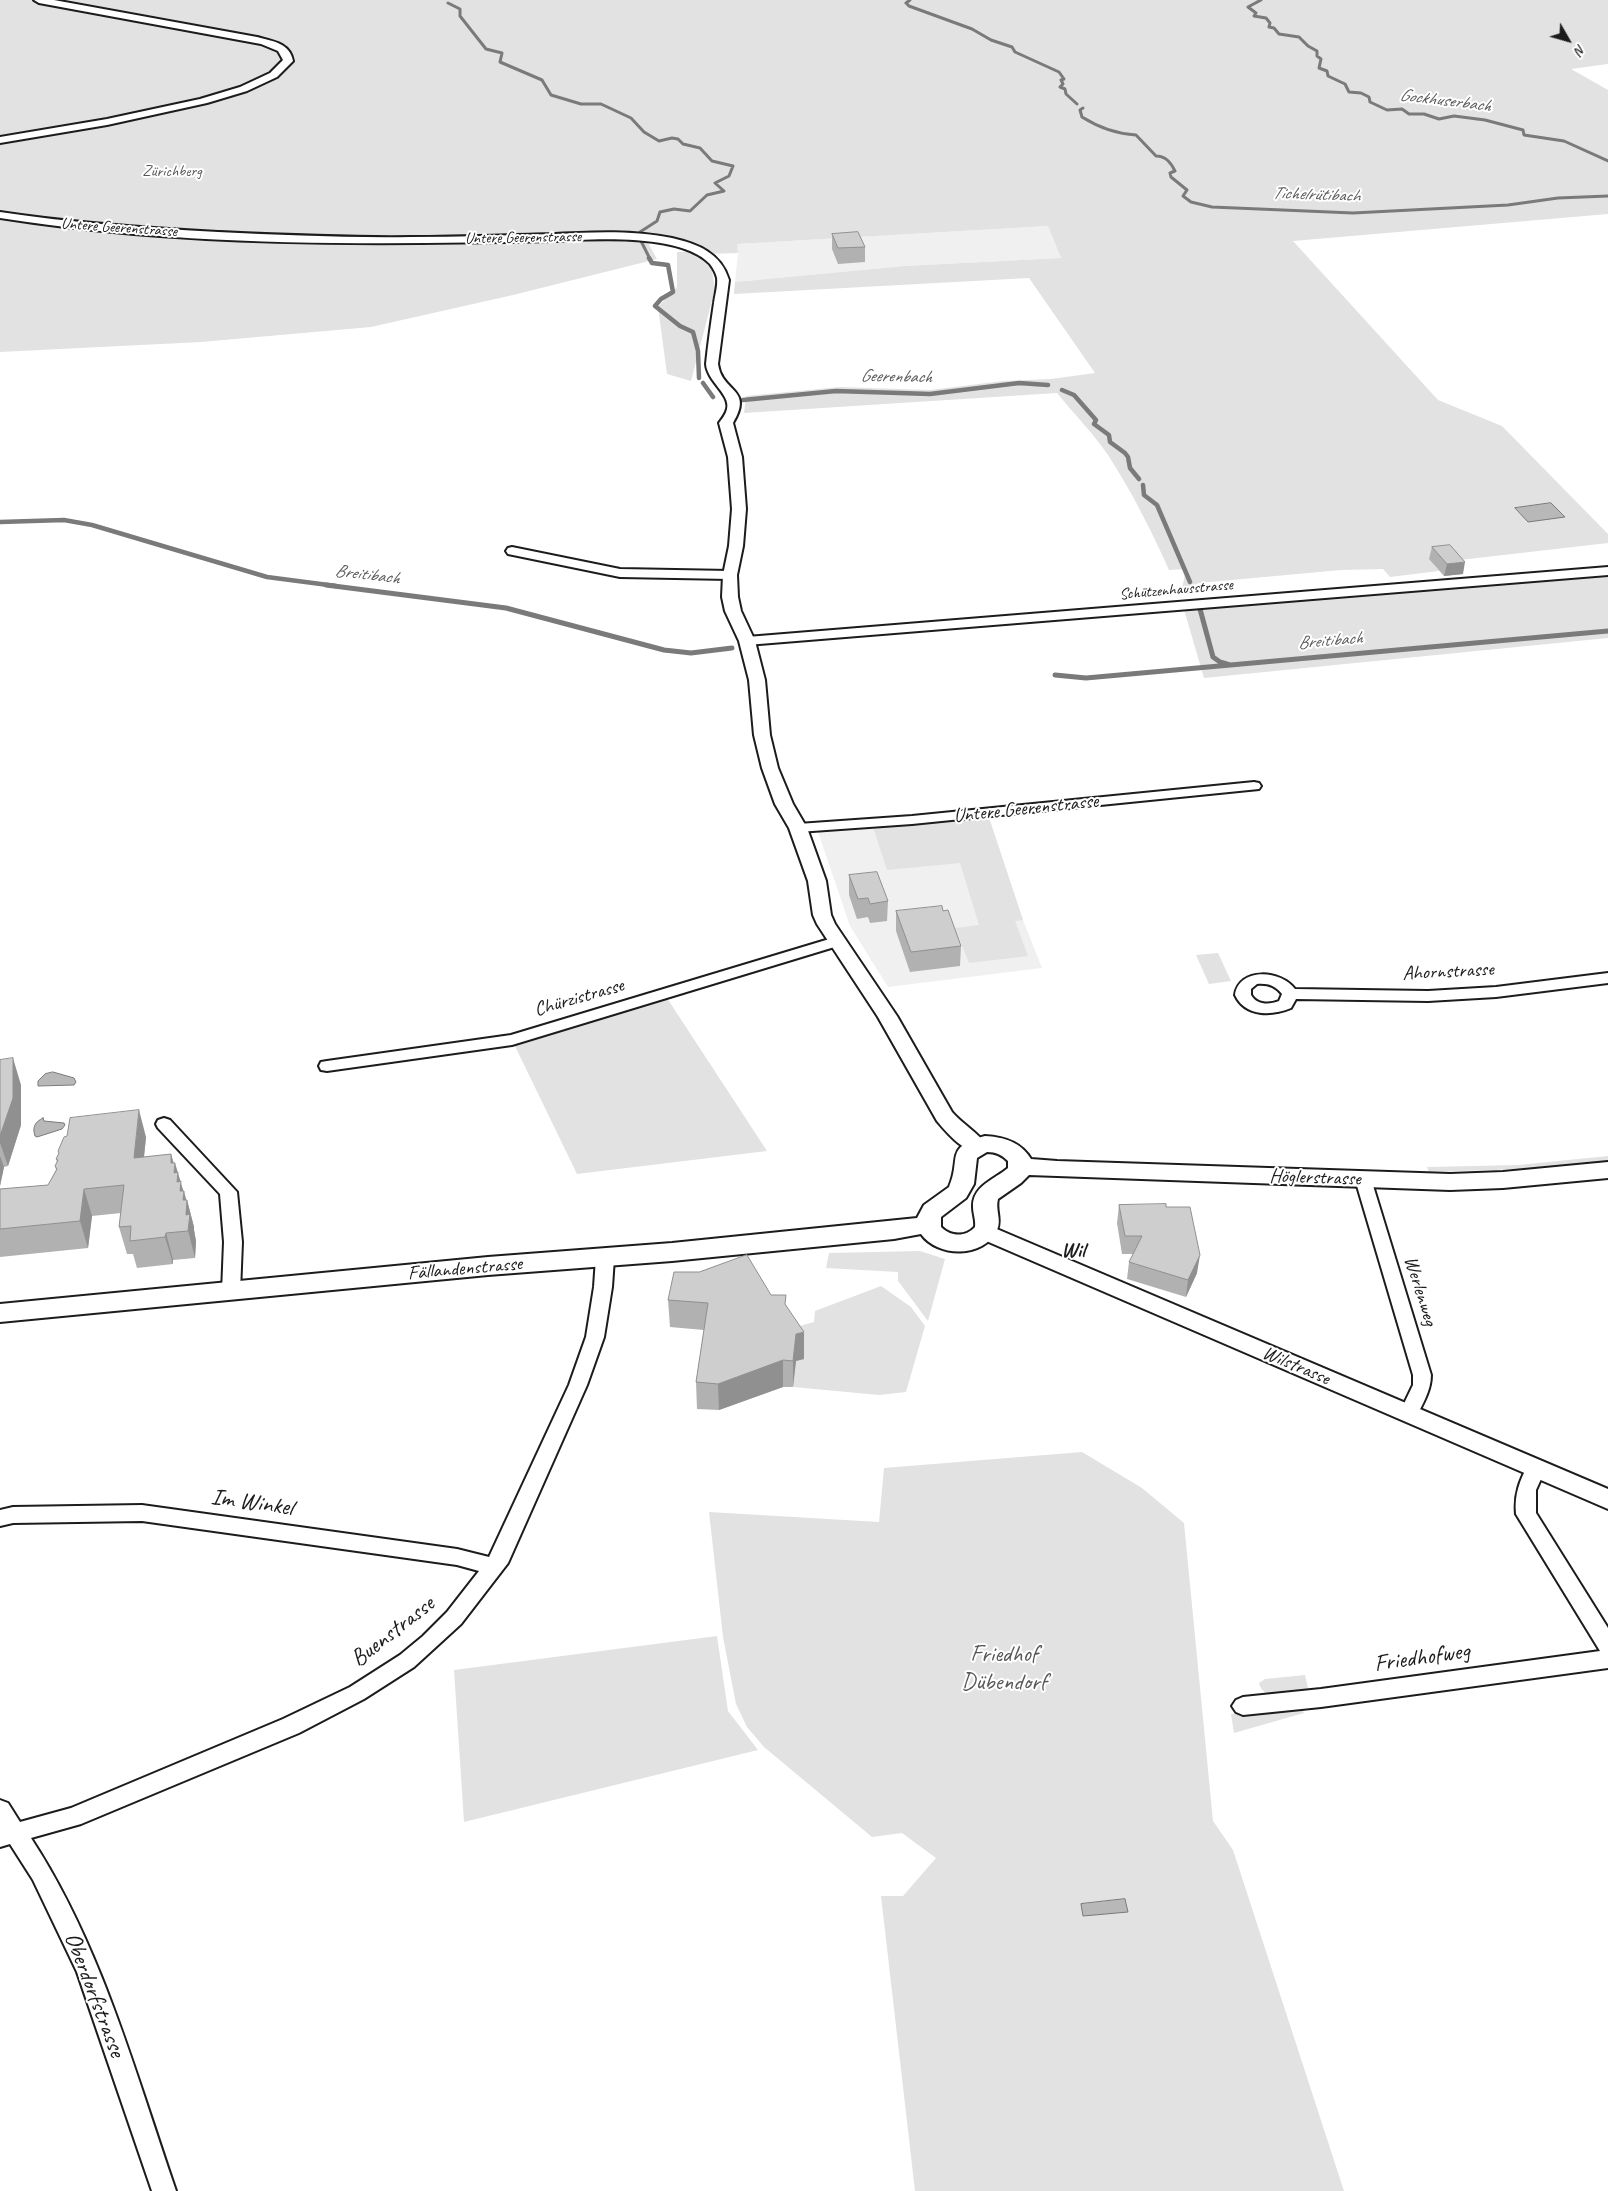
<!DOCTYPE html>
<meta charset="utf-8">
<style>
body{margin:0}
#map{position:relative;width:1608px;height:2191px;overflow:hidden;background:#fff;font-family:Caveat,sans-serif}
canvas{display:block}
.north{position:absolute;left:1543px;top:15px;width:50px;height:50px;-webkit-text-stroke:4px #fff;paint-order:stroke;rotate:128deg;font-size:14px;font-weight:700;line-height:20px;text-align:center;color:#1c1c1c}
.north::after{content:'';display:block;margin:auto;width:18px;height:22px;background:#1c1c1c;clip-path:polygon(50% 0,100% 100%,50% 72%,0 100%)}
</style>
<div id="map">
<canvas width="1608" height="2191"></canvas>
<div class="north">N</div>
</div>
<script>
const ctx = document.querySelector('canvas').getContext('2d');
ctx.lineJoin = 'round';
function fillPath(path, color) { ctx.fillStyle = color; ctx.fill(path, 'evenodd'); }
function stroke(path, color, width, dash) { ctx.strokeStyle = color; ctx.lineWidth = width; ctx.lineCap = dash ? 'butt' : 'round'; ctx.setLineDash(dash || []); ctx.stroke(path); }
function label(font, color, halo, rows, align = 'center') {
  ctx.font = font + ' Caveat,sans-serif'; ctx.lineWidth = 4; ctx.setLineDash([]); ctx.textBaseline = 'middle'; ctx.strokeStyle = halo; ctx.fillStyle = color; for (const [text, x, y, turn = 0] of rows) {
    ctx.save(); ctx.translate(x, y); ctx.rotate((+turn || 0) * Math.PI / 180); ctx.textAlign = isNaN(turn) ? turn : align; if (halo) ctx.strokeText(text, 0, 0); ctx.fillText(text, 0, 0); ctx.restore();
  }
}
fillPath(new Path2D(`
 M1048,226l13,32 -157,8 -169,16 3,-29 -2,-9z
 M989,817l34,103 19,48 -154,19 -38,-61 -32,-94z`), '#f0f0f0');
fillPath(new Path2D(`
 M0,0h1608v64l-37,5 37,21v124l-315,27 145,159 64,26 106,108v9l-157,18 -21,-2 9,12 -49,6 -7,-8 -42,1 -142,13 -17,6 4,-20 -17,1c-18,-40 -37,-78 -61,-115 -15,-22 -34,-41 -51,-62l-313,20 2,-17 94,-9 90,3 73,-9 48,-2 44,-6 -66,-95 -295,16 1,-12 169,-16 157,-8 -13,-32 -311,18 1,9 -33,1 6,11 4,24 -24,92 -24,-7 -9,-67 19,-20v-35h17l-27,-8 -20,-3 10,18 -144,36 -142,32 -170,15 -201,10z
 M1608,571v67l-404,40 -21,-72z
 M989,818l34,102 -8,1 13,35 -59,7 -14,-35 24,-3 -19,-62 -73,7 -14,-43z
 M1218,953l13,28 -22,3 -13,-29z
 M665,995l102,156 -190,23 -65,-134z
 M1608,1156v5l-88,8 -91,3 -2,-5 91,-2z
 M920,1251l25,8 -17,62 -30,-40v-9l-72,-4 3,-15z
 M881,1286l30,21 14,19 -19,66 -27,3 -86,-8 3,-26 7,-2 -18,-29 29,-8 1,-11z
 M1082,1452l60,36 42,35 29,298 20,29 111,341h-429l-34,-295h22l33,-38 -34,-25 -30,4 -108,-90 -17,-20 -11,-23 -13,-67 -14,-125 170,10 5,-54z
 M717,1636l11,75 30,39 -294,72 -10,-152z
 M1305,1675l5,22c-14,1 -47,5 -51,-14l6,-4z
 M1302,1709l2,4 -70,20 -3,-19z`), '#e2e2e2');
const water = new Path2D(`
 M1551,503l14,14 -37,5 -13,-14z
 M53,1072l21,6 2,4 -2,3 -36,1v-5l7,-7z
 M43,1118l1,3 20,2 1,2 -3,4 -25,8 -2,-1c-3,-9 0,-14 8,-18z
 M1125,1899l3,13 -45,4 -2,-12z`);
fillPath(water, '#b8b8b8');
stroke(water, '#7a7a7a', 1);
stroke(new Path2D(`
 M910,0l-4,3 3,3 63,23 19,11 21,7 3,5 44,20 5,7 -3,1 2,4 -3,3 5,2 1,5 11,10
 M1261,0l-13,7 8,6 -2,3 12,2 4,5 -1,4 5,1 5,6 20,3 9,9 9,5v5l4,3 -2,9 8,3 1,5 17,8 4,8 12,1 8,4 1,5 17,8 15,-1 7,5h15l15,5 15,-3 31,4 38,10 1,5 40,6 44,20
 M448,3l12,6v7l26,33 16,4 -2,9 42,18 9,15 30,9h20l30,14 13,14 15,9 13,-3 6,1 5,5 17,4 12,13 21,5 -4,10 -14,7 9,8 -17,4 -17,16 -16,-2 -14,3 -3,9 -17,11
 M1083,108l-3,2 2,7c16,10 35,17 54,18l20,21c10,0 15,7 19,15l-5,2 1,4 16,13 -4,6 8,6 21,5 141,6 155,-8 50,-7 50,-2
 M640,239l10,20`), '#7a7a7a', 3);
stroke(new Path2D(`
 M649,258l3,5 16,2 5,27 -12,7 -6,7 25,20 13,6 5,19 1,27
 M703,383l10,14
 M1062,390l12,5 22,25 -2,4 15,11 1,7 15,11 3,4 2,11 9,11
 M743,400l93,-9 94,3 89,-11 29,2
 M1143,485l1,10 13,10 33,77
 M0,522l64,-2 28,5 175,52 69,9`), '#7a7a7a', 4.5);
stroke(new Path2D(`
 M326,585l180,23 158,42 27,3 41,-5
 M1200,609l13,48 7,5 10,3
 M1055,675l31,3 522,-47`), '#7a7a7a', 5);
const minor = new Path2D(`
 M512,547l108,22 110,2 6,4 -6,4 -110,-2 -112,-23 -2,-3 2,-3z
 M1608,567v8l-861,70 -6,-4 6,-4z
 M1254,782l5,1 2,3 -2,3 -347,35 -114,8 -7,-4 7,-4 114,-8z
 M836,937l5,2 3,3 -3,3 -329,100 -185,26 -6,-1 -2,-4 2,-4 6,-1 184,-26z
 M1608,973v10l-112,14 -68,4 -132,-2 -5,9c-19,8 -46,9 -56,-13 4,-28 46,-25 60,-6l133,2 68,-4zM1257,984c11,-1 19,2 25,10l-3,7c-10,4 -22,4 -28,-6v-6z
 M164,1118l6,2 67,72 5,50 -2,50 -3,5 -6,2 -6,-2 -3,-5 2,-50 -4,-48 -62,-66 -2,-4 2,-4z
 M1363,1173l6,2 2,4 60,196c0,16 -9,30 -16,44l-7,2 -7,-2 -2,-5 14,-29v-10l-58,-196 2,-4z
 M605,1252l6,2 3,4 -2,29 -8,50 -17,48 -79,178 -47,61 -47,43 -50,32 -65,34 -218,91 -50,14c70,107 104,234 145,353h-24l-75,-219 -44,-92 -23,-36 -10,3v-47l8,3 12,19 51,-14 212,-89 67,-32 50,-32 23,-19 24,-24 32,-41 -22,-6 -315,-44 -129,2 -13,3v-16l13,-3 129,-2 315,44 32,8 80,-172 17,-48 8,-50 2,-29 3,-4z
 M1536,1460l7,3 3,5 -10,22v23l72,115v40l-287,39 -78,8 -7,-3 -4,-6 4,-6 7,-3 78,-8 279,-38 -84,-137c-2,-20 4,-34 13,-51z`);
const tertiary = new Path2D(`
 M34,0h20l203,37c15,4 33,6 36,24l-16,16 -30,14 -40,12 -100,22 -107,18v-6l107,-18 93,-20 40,-12 30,-14 13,-13 -5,-9 -17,-7 -222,-41z
 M0,212c72,11 145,16 218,20 65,3 129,6 193,5 48,0 96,-2 144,-3 39,-2 78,-4 117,4 26,6 49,15 57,42l-11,84c4,29 36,24 15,59l9,34 4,52 -3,37 -6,29 1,22 3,14 14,30 10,39 5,55 8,33 15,36 14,24 19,53 5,34 4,9 62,92 55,96c10,12 27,21 35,34l-3,5c-18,5 -36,-17 -47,-30l-59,-104 -61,-93 -4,-9 -5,-34 -19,-53 -14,-24 -13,-36 -8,-33 -5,-55 -10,-39 -14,-30 -3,-14 1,-22 6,-29 3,-37 -4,-52 -9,-34c3,-4 7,-9 8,-14 4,-14 -20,-28 -21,-45 2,-20 5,-41 8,-61 1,-8 4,-17 3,-25 -1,-5 -4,-10 -7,-14 -29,-31 -116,-25 -156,-23 -184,4 -371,6 -554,-23z
 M985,1224l623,265v20l-631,-272 -3,-5 3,-5z`);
const secondary = new Path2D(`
 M985,1136c19,1 36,6 46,23l26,2 393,13 53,-2 105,-10v16l-105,10 -53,2 -421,-15 -8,8 -23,16c-3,11 4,21 -1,31 -13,28 -59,28 -76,4l-27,5 -222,22 -184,14 -488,47v-18l488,-47 184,-14 245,-25 7,-13 25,-18c13,-29 -6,-39 36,-51zM987,1152c9,0 15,3 21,9v7c-13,11 -36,18 -35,39 0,7 3,13 2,20 -9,10 -24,10 -34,0v-10l25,-19 8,-14 3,-26z`);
stroke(minor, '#1c1c1c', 4);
stroke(tertiary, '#1c1c1c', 4);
stroke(secondary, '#1c1c1c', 4);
fillPath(minor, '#fff');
fillPath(tertiary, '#fff');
fillPath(secondary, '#fff');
fillPath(new Path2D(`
 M832,234l33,13v15l-27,2 -6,-15z
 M1432,547l31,27 -19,2 -15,-17z
 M849,875l39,26 -1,20 -17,2 -2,-6 -11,2 -8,-24z
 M896,911h47l18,35 -1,20 -50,6 -14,-41z
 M0,1060l21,25v40l-13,41 -4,1 -4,19z
 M146,1137l-2,20 27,-3 15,46h1l7,27v3l2,11 -1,17 -22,2v4l-36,4 -4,-14h-6l-8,-27 2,-14 -29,3 -4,32 -88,9v-68l48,-4 8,-15 -1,-4 2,-4 -1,-3 3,-5 -1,-3z
 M1119,1205l47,2 31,66 -11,24 -59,-18 2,-17 4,-8h-11l-5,-31z
 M771,1295l15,10 18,54 -8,2 -3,26h-10l-64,23 -22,-1 -1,-27 8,-52 -34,-3 -2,-27z`), '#b1b1b1');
fillPath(new Path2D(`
 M1465,562l-2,12 -19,2 3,-12z
 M13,1058l8,27v40l-13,41 -8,-23v-7z
 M139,1110l7,27 -5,48 -7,-27z
 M171,1154l3,12 1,-3 9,30v-2l3,12v-3l7,27v3l2,11 -1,17 -24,-95z
 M0,1156l4,11 -4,19z
 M84,1189l8,27 -4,32 -8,-27z
 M166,1233l7,27v4l-8,-27z
 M1200,1255l-3,18 -11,24 2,-17z
 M804,1332v27l-8,2 -3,26v-26l3,-27z
 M783,1360v27l-64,23 -1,-26z`), '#909090');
const building = new Path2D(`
 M858,232l7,15 -27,1 -6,-14z
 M1450,545l15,17 -18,2 -15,-17z
 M877,872l11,29 -18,3 -2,-6 -10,1 -9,-24z
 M942,906l1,5 5,-1 13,36 -50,6 -15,-41z
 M13,1058v40l-13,38v-76z
 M139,1110l-5,48 37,-4v9h4l-1,10 4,-1 -1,10 4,-1 -1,10h4l-1,9h4l-1,15 4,-1 -2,17 -22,2 -1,4 -35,4 1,-15 -12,1 5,-42 -40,4 -4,32 -80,8v-40l48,-4 9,-16 -2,-3 3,-6 -2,-1 3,-6 -1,-2 6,-14 3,-1 3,-18z
 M1166,1204v3h24l10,48 -12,25 -59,-18 13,-26h-17l-6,-31z
 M747,1255l24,40h15l-1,9 19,28 -8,2 -3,27 -10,-1 -65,24 -22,-2 12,-79 -40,-3 6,-28h25z`);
fillPath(building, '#cecece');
stroke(building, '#909090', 1);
label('16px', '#575757', '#fff', [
 ["Zürichberg",172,172]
]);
label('16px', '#1c1c1c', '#fff', [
 ["Untere Geerenstrasse",119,228,4],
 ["Untere Geerenstrasse",523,238,-1],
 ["Schützenhausstrasse",1176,590,-5]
]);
label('italic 18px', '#5a5a5a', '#fff', [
 ["Gockhuserbach",1445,101,7],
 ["Tichelrütibach",1316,195,2],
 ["Geerenbach",896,377,1],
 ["Breitibach",367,575,7],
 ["Breitibach",1330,641,-5]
]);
label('20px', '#1c1c1c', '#fff', [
 ["Untere Geerenstrasse",1026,809,-6],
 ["Ahornstrasse",1448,972,-3],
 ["Chürzistrasse",579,998,-16],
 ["Höglerstrasse",1315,1178,2],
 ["Fällandenstrasse",465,1269,-5],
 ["Werlenweg",1420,1291,73],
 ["Wilstrasse",1296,1366,23]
]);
label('bold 21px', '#1c1c1c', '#fff', [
 ["Wil",1073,1251]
]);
label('24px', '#1c1c1c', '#fff', [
 ["Im Winkel",252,1503,8],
 ["Buenstrasse",393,1632,-38],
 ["Friedhofweg",1422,1658,-8],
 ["Oberdorfstrasse",94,1995,69]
]);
label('24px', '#575757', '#fff', [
 ["Friedhof",1004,1655],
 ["Dübendorf",1004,1683]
]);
</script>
